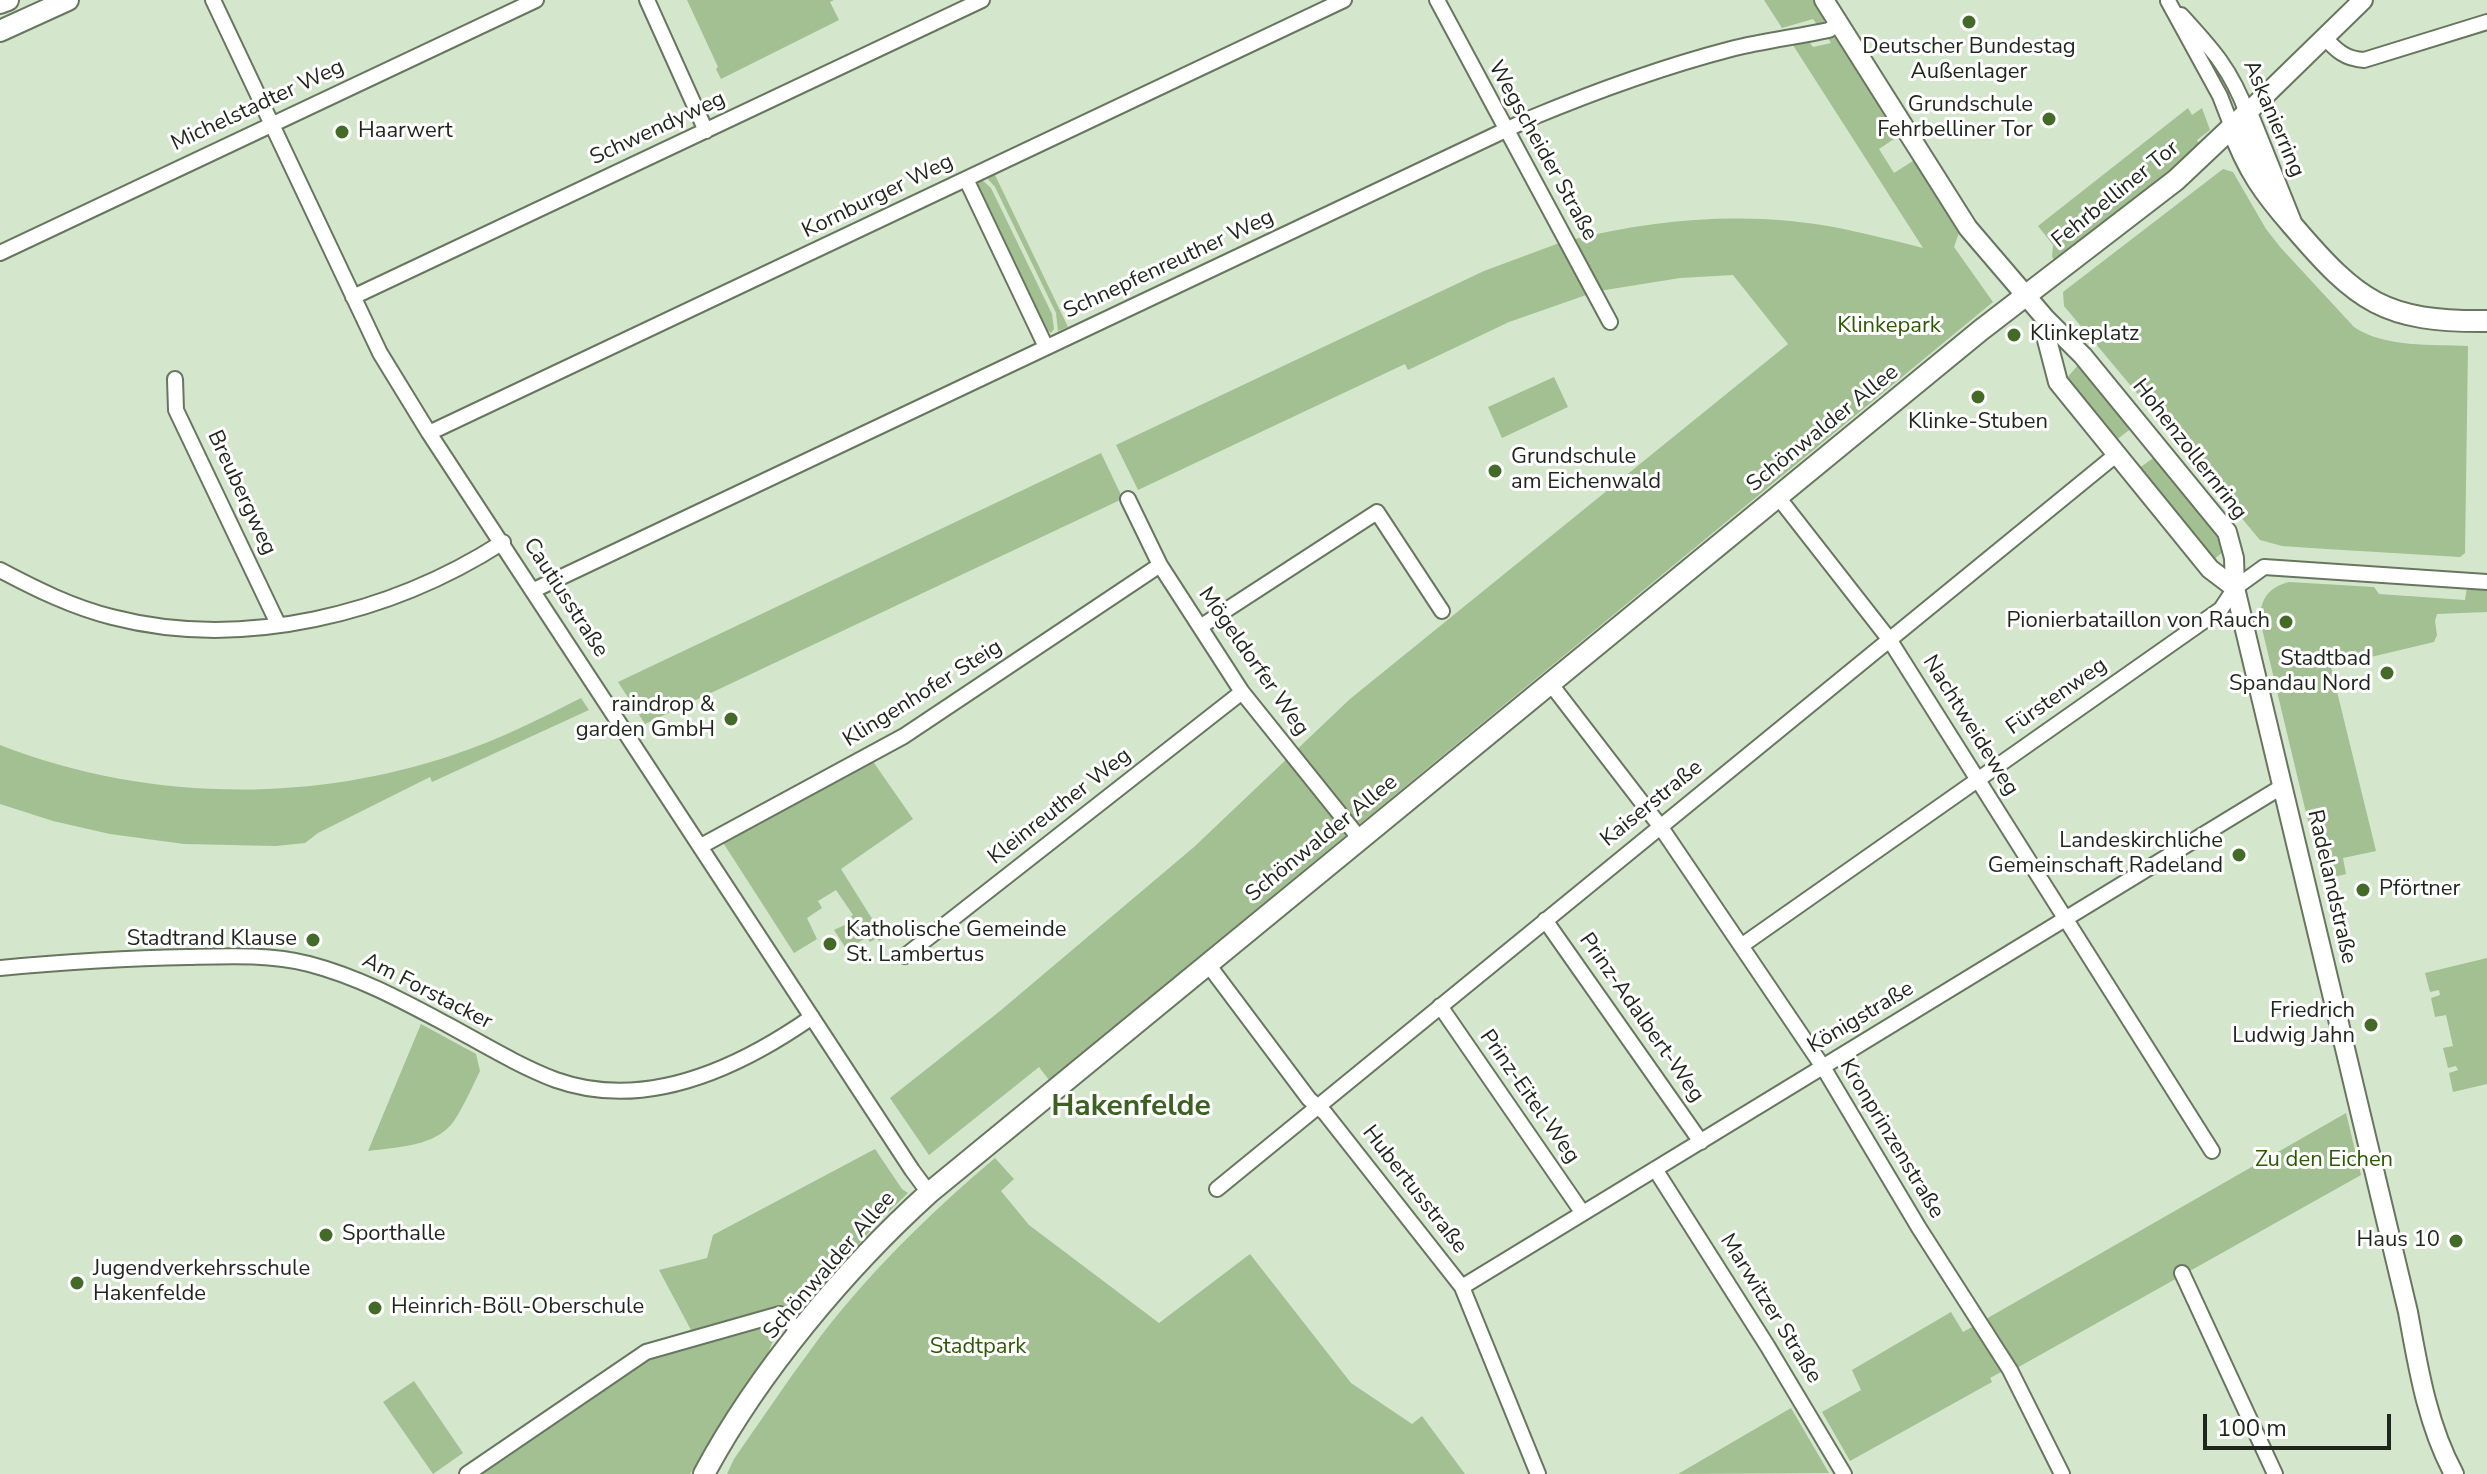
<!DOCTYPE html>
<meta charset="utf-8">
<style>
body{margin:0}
#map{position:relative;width:2487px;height:1474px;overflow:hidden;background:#d4e6cb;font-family:"Nunito Sans",sans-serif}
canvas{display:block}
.scale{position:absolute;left:2203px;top:1414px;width:188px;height:36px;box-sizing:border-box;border:4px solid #1f261c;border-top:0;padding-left:10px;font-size:24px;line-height:28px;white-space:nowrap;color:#1f261c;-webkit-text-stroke:6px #fff;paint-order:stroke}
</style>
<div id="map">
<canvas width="2487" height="1474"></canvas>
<div class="scale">100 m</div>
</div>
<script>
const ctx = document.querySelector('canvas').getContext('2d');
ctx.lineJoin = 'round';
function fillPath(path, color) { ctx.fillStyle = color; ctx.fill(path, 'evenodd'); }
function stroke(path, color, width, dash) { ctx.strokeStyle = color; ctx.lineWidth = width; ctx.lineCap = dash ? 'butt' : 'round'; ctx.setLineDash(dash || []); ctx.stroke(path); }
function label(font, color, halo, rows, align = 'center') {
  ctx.font = font + ' "Nunito Sans",sans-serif'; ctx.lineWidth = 6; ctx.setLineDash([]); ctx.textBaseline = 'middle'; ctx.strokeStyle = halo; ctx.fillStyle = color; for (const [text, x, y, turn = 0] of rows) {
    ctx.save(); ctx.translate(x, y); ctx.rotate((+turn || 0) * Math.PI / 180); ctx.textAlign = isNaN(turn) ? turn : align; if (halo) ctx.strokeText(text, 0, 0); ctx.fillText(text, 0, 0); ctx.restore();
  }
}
fillPath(new Path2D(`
 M687,0h147l-4,2 9,18 -118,59 -5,-10 2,-2z
 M1764,0h50l10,16v7l-6,3 -5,-7 -31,9z
 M1832,35l8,6 60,94 -21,14 15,24 22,-14 45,68 -7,20 39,55 -944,778 -10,-13 -110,88 -39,-57 110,-87 194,-164 156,-148 438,-355 -55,-69 -53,3 -81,13 -28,-51c87,-22 180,-29 268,-12 29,6 57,13 84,20l-132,-206 16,-3 6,8 18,-4 -4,-7z
 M2188,108l4,7 10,-7 8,22 -13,10 4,7 -144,115 -5,-5 1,-12 -15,-19z
 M2223,169l10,3 33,57 15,19 73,79c31,21 78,17 114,19l-3,207 -5,4 -134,-8 -44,-3 -22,-6 -196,-234 -1,-14z
 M995,175l73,152 -10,4 -2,-18 -61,-126 -8,-9z
 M980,178l11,10 61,126 2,15 -3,4 -6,-4 -69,-140z
 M1562,242l27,52 -80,28 -101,48 -3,-6 -267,126 -22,-45 368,-174z
 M2080,363l53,64 -18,14 -50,-61z
 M1554,377l14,30 -66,31 -14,-31z
 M1101,453l21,44 -4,4 -473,223 -27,-42z
 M2156,456l58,74 11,20 -13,11 -74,-92z
 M2289,582l85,5 5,7 86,6 2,-13 20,1v24l-50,2 -2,7 2,14 -3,7 -80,19 -1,-5 -9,2v5l-13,4 45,184 -33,7 3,16 -24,6 -62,-260c0,-21 9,-33 29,-38z
 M581,698l8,12 -157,72 -2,-5 -112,56 -13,10 -29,3 -92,-2 -74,-10 -57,-13 -53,-17v-59c144,56 307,59 453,10 45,-15 87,-36 128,-57z
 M872,760l41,59 -72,50 43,69 -5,3 -2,-3 -7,4 -3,-5 -20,13 -13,-20 17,-8 -2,-4 4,-3 -17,-25 -18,11 4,7 -15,10 10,21 -23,14 -72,-112z
 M2487,958v126l-34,8 -4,-19 9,-3 -2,-4 -8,2 -5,-20 10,-2 -7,-31 -11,2 -4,-19 9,-3 -1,-5 -9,2 -5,-19z
 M421,1024l55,30 4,17c-8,16 -16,35 -26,50 -18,26 -58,26 -86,30z
 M2346,1113l15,62 -346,194 -29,-50z
 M875,1149l27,40 6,4 -32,31 -25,29 -64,64 -11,16 -9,23 -77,118h-212l181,-121 -3,-12 35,-11 -32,-60 48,-12 6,-23z
 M995,1158l19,21 -13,12 28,34 130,98 91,-69 101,129 61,41 10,-8 43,58h-738l7,-15c26,-37 51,-75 78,-111 52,-71 116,-133 183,-190z
 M1951,1312l12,20 11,-6 27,46 -11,6 2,4 -142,79 -28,-49 39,-22 -9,-20z
 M414,1381l49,72 -30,21 -50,-72z
 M1791,1408l38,65 -151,1z`), '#a2c091');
const minor = new Path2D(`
 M213,0l167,353 49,80 483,737 17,23
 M647,0l59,131
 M1437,0l173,322
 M2168,1l52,95 12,31
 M2181,15c31,34 50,54 66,98
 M2324,37c12,13 21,22 40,23l123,-38
 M966,179l80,168
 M0,253l536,-253
 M353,297l629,-297
 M175,379l1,31 102,214
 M429,433l915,-433
 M1778,497l111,142 323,512
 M1128,499l32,66 82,127 118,147
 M0,570c36,19 72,37 112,47 131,34 279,-3 391,-75
 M534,590l997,-472c65,-27 131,-51 200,-69 32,-8 65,-12 98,-19l9,-7
 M1200,627l177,-115 65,99
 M1550,683l110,143 163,241 96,161 91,142 52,104
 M701,846l203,-110 256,-171
 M1545,920l156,222
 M1741,946l480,-337 14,-21 29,-21 223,15
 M905,956l337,-264
 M1207,963l102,136 16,14 137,174 76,187
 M0,968c63,-6 125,-10 188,-11 40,-1 82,-3 121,7 50,13 94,37 139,61 35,19 71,41 108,55 90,32 183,-12 256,-63
 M1440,1006l142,206
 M1655,1169l113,178 76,127
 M1217,1189l900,-735
 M2182,1273l93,201
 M1462,1287l821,-501
 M467,1474l179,-122 134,-38 21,18`);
const tertiary = new Path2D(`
 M1824,0l144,228 77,90 38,38 144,176 7,26 1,30 173,724c10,55 19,112 46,162
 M2247,113l116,-113
 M2045,318l1,18 12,46 152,187 25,19`);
const secondary = new Path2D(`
 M0,3l8,-3
 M0,31l68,-31
 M2232,127c15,42 32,66 61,99 65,76 91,96 194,95
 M704,1474c54,-101 141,-205 225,-281l1052,-863 195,-150 71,-67 45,112`);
stroke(minor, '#67775f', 18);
stroke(tertiary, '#67775f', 22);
stroke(secondary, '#67775f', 24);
stroke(minor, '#fff', 14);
stroke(tertiary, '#fff', 18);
stroke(secondary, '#fff', 20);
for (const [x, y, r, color] of [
 [1969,22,8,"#436b27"],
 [2049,119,8,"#436b27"],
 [342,132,8,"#436b27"],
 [2014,335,8,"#436b27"],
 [1978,397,8,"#436b27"],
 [1495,471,8,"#436b27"],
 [2286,622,8,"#436b27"],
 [2387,673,8,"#436b27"],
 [731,719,8,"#436b27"],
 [2239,855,8,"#436b27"],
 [2363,890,8,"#436b27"],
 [313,940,8,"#436b27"],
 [830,944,8,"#436b27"],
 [2371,1025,8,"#436b27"],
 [326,1235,8,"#436b27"],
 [2456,1241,8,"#436b27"],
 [77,1283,8,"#436b27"],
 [375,1308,8,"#436b27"]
]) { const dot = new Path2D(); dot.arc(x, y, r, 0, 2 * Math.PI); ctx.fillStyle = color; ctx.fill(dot); stroke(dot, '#fff', 3); }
label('22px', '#1f261c', '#fff', [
 ["Deutscher Bundestag",1969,48,"center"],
 ["Außenlager",1969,73,"center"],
 ["Grundschule",2033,106],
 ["Fehrbelliner Tor",2033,131],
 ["Haarwert",358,132,"left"],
 ["Klinkeplatz",2030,335,"left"],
 ["Klinke-Stuben",1978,423,"center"],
 ["Grundschule",1511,458,"left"],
 ["am Eichenwald",1511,483,"left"],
 ["Pionierbataillon von Rauch",2270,622],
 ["Stadtbad",2371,660],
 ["Spandau Nord",2371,685],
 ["raindrop &",715,706],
 ["garden GmbH",715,731],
 ["Landeskirchliche",2223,842],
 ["Gemeinschaft Radeland",2223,867],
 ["Pförtner",2379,890,"left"],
 ["Katholische Gemeinde",846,931,"left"],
 ["St. Lambertus",846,956,"left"],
 ["Stadtrand Klause",297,940],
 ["Friedrich",2355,1012],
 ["Ludwig Jahn",2355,1037],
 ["Sporthalle",342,1235,"left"],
 ["Haus 10",2440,1241],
 ["Jugendverkehrsschule",93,1270,"left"],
 ["Hakenfelde",93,1295,"left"],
 ["Heinrich-Böll-Oberschule",391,1308,"left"]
], 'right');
label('22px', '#1f261c', '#fff', [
 ["Michelstadter Weg",258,106,-25],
 ["Askanierring",2273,119,67],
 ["Schwendyweg",658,129,-25],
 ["Wegscheider Straße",1542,151,61],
 ["Fehrbelliner Tor",2116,195,-39],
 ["Kornburger Weg",878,197,-26],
 ["Schnepfenreuther Weg",1169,265,-25],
 ["Schönwalder Allee",1823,429,-39],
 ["Hohenzollernring",2189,450,52],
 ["Breubergweg",241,493,65],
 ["Cautiusstraße",565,598,57],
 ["Mögeldorfer Weg",1253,662,55],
 ["Klingenhofer Steig",923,694,-32],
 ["Fürstenweg",2057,697,-35],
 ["Nachtweideweg",1970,726,58],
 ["Kaiserstraße",1652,804,-39],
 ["Kleinreuther Weg",1060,807,-38],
 ["Schönwalder Allee",1322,839,-39],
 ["Radelandstraße",2331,887,77],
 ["Am Forstacker",427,992,27],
 ["Prinz-Adalbert-Weg",1641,1018,55],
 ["Königstraße",1861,1018,-31],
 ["Prinz-Eitel-Weg",1529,1097,55],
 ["Kronprinzenstraße",1891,1139,59],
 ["Hubertusstraße",1414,1190,52],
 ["Schönwalder Allee",830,1266,-49],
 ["Marwitzer Straße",1770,1309,58]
]);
label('22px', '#2d5903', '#fff', [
 ["Klinkepark",1889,327],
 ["Zu den Eichen",2324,1161],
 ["Stadtpark",978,1348]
]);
label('bold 30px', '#3c6123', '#fff', [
 ["Hakenfelde",1131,1108]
]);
</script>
